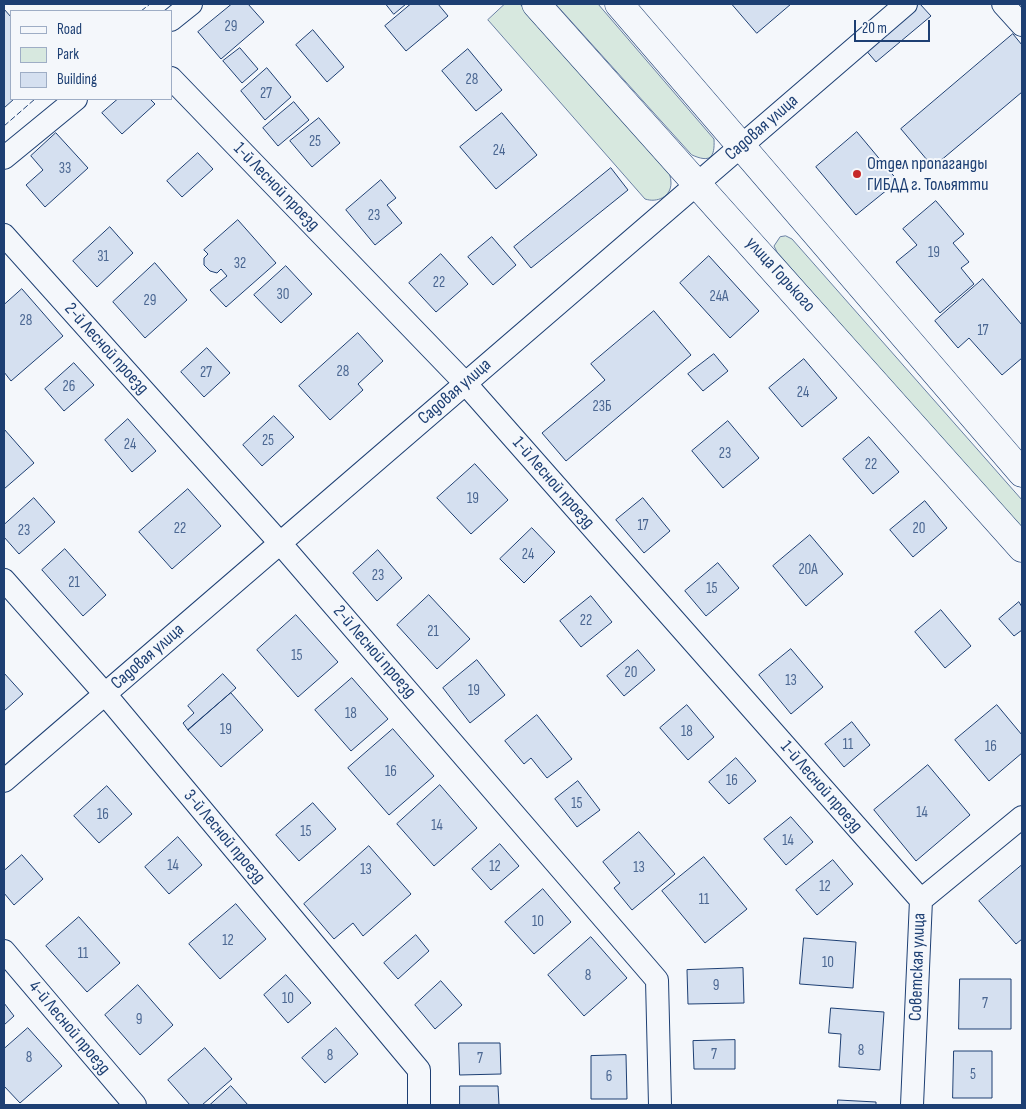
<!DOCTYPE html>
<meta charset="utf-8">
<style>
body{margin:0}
#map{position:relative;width:1026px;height:1109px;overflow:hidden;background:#f4f7fb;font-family:"Sofia Sans Condensed",sans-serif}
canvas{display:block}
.frame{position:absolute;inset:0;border:5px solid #1d3f73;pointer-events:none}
.legend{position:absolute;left:10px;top:10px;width:162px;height:90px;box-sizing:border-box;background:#f4f7fb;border:1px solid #9eadc5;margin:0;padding:6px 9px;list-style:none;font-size:15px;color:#1d3f73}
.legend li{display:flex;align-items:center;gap:10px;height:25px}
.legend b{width:25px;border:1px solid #9eadc5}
.scale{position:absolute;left:854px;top:20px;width:76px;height:22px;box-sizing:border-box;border:2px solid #1d3f73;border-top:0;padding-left:6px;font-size:15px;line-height:18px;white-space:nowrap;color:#1d3f73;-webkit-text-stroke:4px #f4f7fb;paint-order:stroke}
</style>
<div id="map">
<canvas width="1026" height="1109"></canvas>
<div class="frame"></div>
<ul class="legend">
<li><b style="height:6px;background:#f4f7fb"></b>Road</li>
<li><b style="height:14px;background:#d7e8df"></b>Park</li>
<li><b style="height:14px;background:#d5e0f0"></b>Building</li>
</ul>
<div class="scale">20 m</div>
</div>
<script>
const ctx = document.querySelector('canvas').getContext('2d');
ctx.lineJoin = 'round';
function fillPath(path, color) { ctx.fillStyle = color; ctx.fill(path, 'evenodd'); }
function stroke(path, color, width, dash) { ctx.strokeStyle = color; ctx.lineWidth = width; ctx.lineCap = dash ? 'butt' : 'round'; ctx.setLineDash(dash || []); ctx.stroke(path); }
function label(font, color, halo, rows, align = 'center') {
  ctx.font = font + ' "Sofia Sans Condensed",sans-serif'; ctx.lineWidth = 4; ctx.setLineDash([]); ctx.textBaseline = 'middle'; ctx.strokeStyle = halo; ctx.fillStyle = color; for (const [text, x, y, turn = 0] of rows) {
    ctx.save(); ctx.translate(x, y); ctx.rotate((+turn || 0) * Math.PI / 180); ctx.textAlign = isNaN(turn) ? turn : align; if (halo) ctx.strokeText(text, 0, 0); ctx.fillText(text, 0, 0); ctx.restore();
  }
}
const green = new Path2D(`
 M505,4h15l147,163c2,5 4,10 4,16 0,14 -14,20 -26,16l-157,-179z
 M556,4h42l116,135c1,19 -4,24 -22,16z
 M786,236l6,3 230,261v31l-245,-279 -3,-6 6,-9z`);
fillPath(green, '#d7e8df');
stroke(green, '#687fa3', 1);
const building = new Path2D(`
 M232,4h16l16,18 -43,37 -23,-27z
 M386,4h20l-12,10z
 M411,4h27l10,12 -42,35 -21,-25z
 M732,4h59l-34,29z
 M916,4h4l11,12 -55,46 -12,-14z
 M4,9l7,8v82h3l-10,9z
 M313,30l31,37 -17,15 -31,-37z
 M1013,34l9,11v47l-89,75 -32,-38z
 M240,48l18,21 -16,14 -19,-22z
 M468,49l34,41 -26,21 -34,-40z
 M267,68l24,29 -26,23 -24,-29z
 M118,99h32l5,5 -33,30 -20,-21z
 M294,102l15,18 -31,26 -15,-18z
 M502,113l35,42 -41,34 -36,-42z
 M319,118l21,25 -28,24 -22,-26z
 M857,132l41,49 -42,34 -40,-48z
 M56,133l32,35 -43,39 -19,-22 17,-15 -12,-14z
 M198,153l15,16 -31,28 -15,-16z
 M611,168l17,22 -97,78 -17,-21z
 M381,180l15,18 -9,7 15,18 -27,22 -29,-35z
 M936,201l28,33 -11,9 16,19 -8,6 13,16 -34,29 -44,-51 21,-17 -14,-16z
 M238,220l38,43 -50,44 -16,-17 17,-14 -6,-7 -4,4 -7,-2 -6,-6v-7l4,-4 -4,-4z
 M110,227l23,26 -36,34 -24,-26z
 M492,237l24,28 -23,20 -25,-28z
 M441,254l27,30 -32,28 -27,-29z
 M709,256l50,55 -29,27 -50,-55z
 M155,263l32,37 -42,38 -32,-36z
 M286,266l26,28 -31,29 -27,-28z
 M983,279l39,46v33l-20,17 -33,-37 -11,10 -23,-27z
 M22,289l41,47 -52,45 -7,-9v-67z
 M654,311l37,44 -125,106 -24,-28 63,-53 -14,-16z
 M358,333l25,28 -25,23 5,6 -33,30 -31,-34z
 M207,348l23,25 -26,24 -23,-25z
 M714,354l14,17 -25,20 -15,-17z
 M804,359l33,39 -35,29 -33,-39z
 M74,363l20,22 -30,26 -19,-22z
 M274,416l20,21 -32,29 -19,-21z
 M128,419l28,32 -24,21 -27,-32z
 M728,421l31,37 -36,30 -31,-37z
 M4,429l30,34 -30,26z
 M869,437l30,35 -26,22 -30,-35z
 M475,464l33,36 -37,34 -34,-36z
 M188,489l33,37 -49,43 -33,-37z
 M34,498l21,24 -36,32 -15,-17v-12z
 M643,498l27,33 -26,22 -28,-33z
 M925,501l22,27 -34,29 -23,-27z
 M532,528l23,24 -31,31 -24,-24z
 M810,535l33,39 -37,32 -33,-40z
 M65,549l41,46 -23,21 -41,-46z
 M378,550l24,28 -25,23 -24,-28z
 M718,563l21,25 -33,28 -21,-25z
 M429,595l41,44 -33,30 -40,-44z
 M591,596l21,26 -31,25 -21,-26z
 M1019,602l3,5v23l-8,6 -15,-17z
 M941,610l30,36 -26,22 -30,-36z
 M296,615l42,47 -40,35 -41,-47z
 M791,649l32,38 -32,27 -32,-39z
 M638,650l17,20 -31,26 -17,-20z
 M477,660l28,35 -35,28 -27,-35z
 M4,673l19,21 -19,17z
 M223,674l13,14 -48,42 -5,-7 11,-10 -6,-7z
 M352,678l36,41 -37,32 -36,-41z
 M231,693l32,37 -42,37 -33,-37z
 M687,705l27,32 -26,23 -28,-32z
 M997,705l25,30v18l-33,28 -34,-41z
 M537,715l35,44 -25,19 -16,-20 -7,6 -19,-23z
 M852,722l18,23 -26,22 -19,-23z
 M393,729l41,47 -45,39 -41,-47z
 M736,758l20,23 -27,23 -20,-22z
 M928,765l42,50 -54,46 -42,-51z
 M578,781l22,29 -23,17 -22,-28z
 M440,785l37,43 -43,38 -37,-42z
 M107,786l25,28 -33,29 -25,-27z
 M313,803l23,26 -37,32 -23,-26z
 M791,817l22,25 -27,23 -22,-26z
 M639,832l36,42 -43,36 -18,-22 6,-5 -17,-21z
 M178,837l24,28 -33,29 -24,-27z
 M500,844l19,22 -28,24 -19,-21z
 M369,846l42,48 -48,42 -10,-13 -19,16 -30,-35z
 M22,855l21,24 -29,26 -10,-12v-22z
 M704,857l43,52 -42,34 -43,-52z
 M833,860l20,24 -36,31 -21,-25z
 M1022,865v74l-6,5 -37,-43z
 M543,889l28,33 -37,32 -29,-32z
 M236,904l30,35 -46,40 -31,-35z
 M79,917l41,46 -33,29 -41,-46z
 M416,935l13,16 -31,28 -14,-16z
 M591,937l36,41 -43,38 -36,-41z
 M804,938l52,4 -3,46 -53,-4z
 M743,968l1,35 -56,1 -1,-34z
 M286,975l25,28 -23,20 -24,-28z
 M960,979h51v50h-52z
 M441,981l21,24 -27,24 -20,-24z
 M138,985l35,40 -33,30 -35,-40z
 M4,1003l10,13 -10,9z
 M831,1008l53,4 -4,58 -41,-3 2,-33 -12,-1z
 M28,1028l34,38 -42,37 -16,-17v-37z
 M336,1028l22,26 -33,29 -23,-25z
 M735,1040v29h-41l-1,-28z
 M459,1043h41l1,31 -41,1z
 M205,1048l27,31 -30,26h-12l-22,-25z
 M954,1051h38v47h-39z
 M626,1055l1,44h-36v-43z
 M231,1086l17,19h-38z
 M460,1086h38l1,19h-39z
 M838,1100l38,2v3h-38z`);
fillPath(building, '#d5e0f0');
stroke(building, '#1d3f73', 1);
const street = new Path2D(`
 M1003,4l19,21
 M171,20l20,-16
 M171,78l294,305 456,517
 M4,158l72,-59
 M4,235l276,308 377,437 3,125
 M4,580l101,114 314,376v35
 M4,781l902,-777
 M4,951l131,154
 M912,1105l9,-205 101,-83`);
const secondary = new Path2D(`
 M536,4l486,544
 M619,4l403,469`);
stroke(street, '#1d3f73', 24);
stroke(secondary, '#1d3f73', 29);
stroke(street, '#f4f7fb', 22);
stroke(secondary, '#f4f7fb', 28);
stroke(new Path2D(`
 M141,11l9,-7
 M4,126l31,-27`), '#1d3f73', 1, [6, 2.5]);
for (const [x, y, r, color] of [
 [857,174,5,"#c62828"]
]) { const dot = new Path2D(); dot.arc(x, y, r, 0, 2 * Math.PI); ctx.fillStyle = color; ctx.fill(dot); stroke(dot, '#f4f7fb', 2); }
label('15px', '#4b6792', null, [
 ["29",231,27],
 ["28",472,80],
 ["27",266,94],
 ["25",315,142],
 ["24",499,151],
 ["33",65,169],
 ["23",374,216],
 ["19",934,253],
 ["31",103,257],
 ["32",240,264],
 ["22",439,283],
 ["30",283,295],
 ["24А",719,297],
 ["29",150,301],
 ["28",26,321],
 ["17",983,331],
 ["28",343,372],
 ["27",206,373],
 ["26",69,387],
 ["24",803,393],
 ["23Б",602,407],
 ["25",268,441],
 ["24",130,445],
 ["23",725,454],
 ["22",871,465],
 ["19",473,499],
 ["17",643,526],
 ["22",180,529],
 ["20",919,529],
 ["23",24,531],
 ["24",528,555],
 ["20А",808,570],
 ["23",378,576],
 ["21",74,583],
 ["15",712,589],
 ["22",586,621],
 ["21",433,632],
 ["15",297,656],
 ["20",631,673],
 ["13",791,681],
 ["19",474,691],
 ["18",351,714],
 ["19",226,730],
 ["18",687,732],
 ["11",848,745],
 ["16",991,747],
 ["16",391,772],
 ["16",732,781],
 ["15",577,804],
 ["14",922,813],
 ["16",103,815],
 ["14",437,826],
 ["15",306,832],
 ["14",788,841],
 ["14",173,866],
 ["12",495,867],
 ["13",639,868],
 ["13",366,870],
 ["12",825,887],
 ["11",704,900],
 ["10",538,922],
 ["12",228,941],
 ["11",83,954],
 ["10",828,963],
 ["8",588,976],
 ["9",716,986],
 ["10",288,999],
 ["7",985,1004],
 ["9",139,1020],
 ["8",861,1051],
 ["7",714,1055],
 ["8",330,1056],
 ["8",29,1058],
 ["7",480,1059],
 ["5",973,1075],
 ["6",609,1077]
]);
label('18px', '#1d3f73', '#f4f7fb', [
 ["Садовая улица",762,128,-41],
 ["1-й Лесной проезд",276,187,46],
 ["улица Горького",780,275,48],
 ["2-й Лесной проезд",106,349,48],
 ["Садовая улица",455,392,-41],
 ["1-й Лесной проезд",553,483,49],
 ["2-й Лесной проезд",374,652,49],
 ["Садовая улица",148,657,-41],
 ["1-й Лесной проезд",821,787,49],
 ["3-й Лесной проезд",224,837,50],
 ["Советская улица",918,967,-88],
 ["4-й Лесной проезд",69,1028,50]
]);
label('18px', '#1d3f73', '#f4f7fb', [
 ["Отдел пропаганды",867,164],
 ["ГИБДД г. Тольятти",867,185]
], 'left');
</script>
